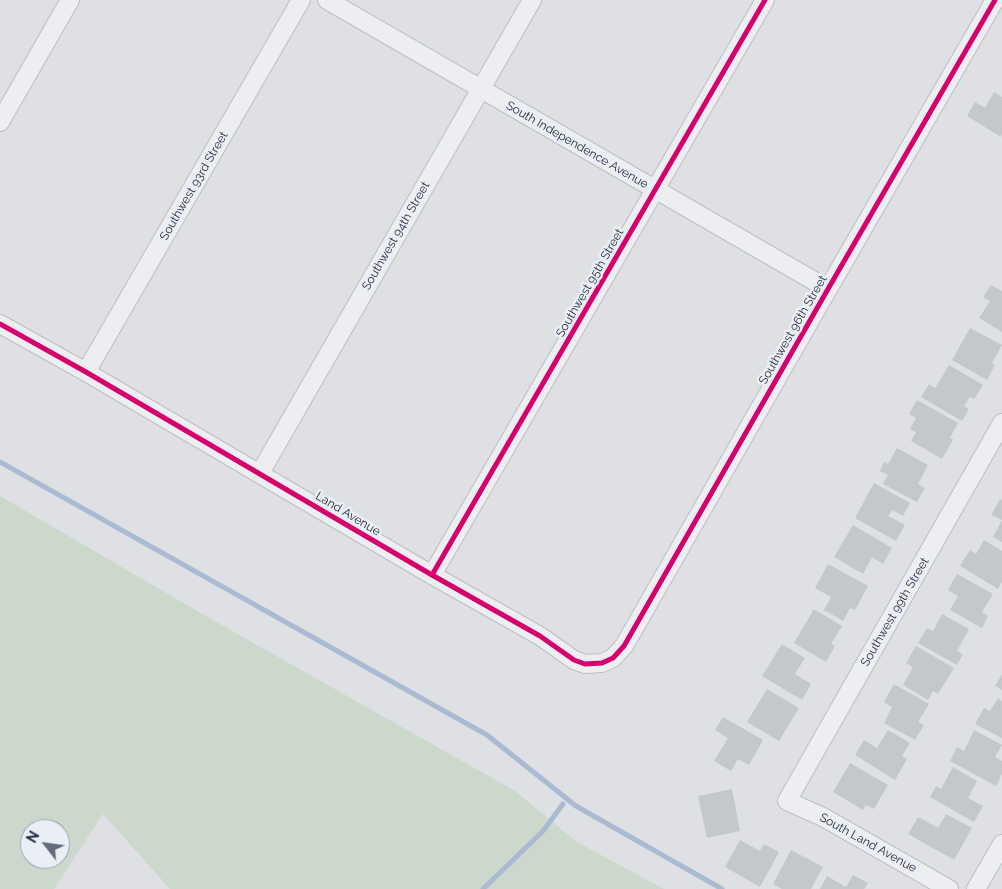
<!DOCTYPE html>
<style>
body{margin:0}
#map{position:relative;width:1002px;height:889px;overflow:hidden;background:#dee0e4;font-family:Raleway,sans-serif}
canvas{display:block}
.north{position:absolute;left:20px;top:819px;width:50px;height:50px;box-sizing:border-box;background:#eaeef5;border:1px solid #9ba0ac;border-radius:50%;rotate:300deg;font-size:14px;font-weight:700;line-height:20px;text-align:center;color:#242c3e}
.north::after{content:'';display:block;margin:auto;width:18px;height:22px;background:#656b78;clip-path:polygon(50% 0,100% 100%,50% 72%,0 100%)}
</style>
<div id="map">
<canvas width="1002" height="889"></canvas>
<div class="north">N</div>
</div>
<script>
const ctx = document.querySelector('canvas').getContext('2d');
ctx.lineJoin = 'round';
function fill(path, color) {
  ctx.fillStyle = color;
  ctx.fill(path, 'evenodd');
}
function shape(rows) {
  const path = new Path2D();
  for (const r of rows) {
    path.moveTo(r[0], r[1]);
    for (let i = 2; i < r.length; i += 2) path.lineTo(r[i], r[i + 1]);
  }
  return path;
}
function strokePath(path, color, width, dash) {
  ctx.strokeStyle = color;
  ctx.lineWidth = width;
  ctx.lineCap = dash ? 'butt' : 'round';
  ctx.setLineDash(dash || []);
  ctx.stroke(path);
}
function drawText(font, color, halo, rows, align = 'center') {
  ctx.font = font + ' Raleway,sans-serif';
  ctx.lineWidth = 5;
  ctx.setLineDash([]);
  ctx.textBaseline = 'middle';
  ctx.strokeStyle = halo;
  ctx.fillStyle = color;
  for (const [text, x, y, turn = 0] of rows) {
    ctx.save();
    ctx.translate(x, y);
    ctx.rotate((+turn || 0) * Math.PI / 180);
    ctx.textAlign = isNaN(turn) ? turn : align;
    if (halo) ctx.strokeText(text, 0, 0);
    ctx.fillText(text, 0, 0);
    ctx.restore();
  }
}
const green = shape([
 [0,496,211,619,515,791,577,842,664,889,170,889,103,814,54,889,0,889],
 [30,829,60,829,60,859,30,859]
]);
const stream = shape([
 [0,462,487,735,576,806,722,889],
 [483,889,543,831,563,804]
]);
const building = shape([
 [994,92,1002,97,1002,134,1001,137,967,116,975,102,985,108],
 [991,285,1002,291,1002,332,979,318,990,301,983,297],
 [970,328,1002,345,992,363,995,365,987,380,952,360],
 [949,365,983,385,974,399,970,397,964,406,969,409,962,421,921,397,929,384,935,388],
 [917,400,958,423,950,438,953,440,942,459,911,441,916,432,910,429,916,418,909,414],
 [897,448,928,465,918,484,925,488,917,502,883,484,888,475,880,471,884,462,888,464],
 [874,483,910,503,903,516,892,510,888,516,905,525,896,541,855,518],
 [1000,499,1002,500,1002,542,993,537,1002,520,991,515],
 [853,525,892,548,883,564,872,557,863,574,834,557],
 [984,540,1002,551,1002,582,998,589,960,566,970,550,976,554],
 [828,564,868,586,855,610,850,608,843,621,824,610,831,597,815,588],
 [957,574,993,594,982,612,988,616,982,628,950,610,958,596,948,590],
 [814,609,842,626,831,644,835,646,826,662,794,643],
 [942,614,969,629,957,651,963,654,957,665,918,643,927,628,933,631],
 [782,644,805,658,795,674,811,684,802,700,762,676],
 [916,646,954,668,938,694,933,691,928,700,903,685,913,667,906,663],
 [1002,674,1002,690,995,686],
 [894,684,929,704,918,722,924,725,915,740,884,723,892,707,884,702],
 [767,689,799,708,779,741,747,722],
 [998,698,1002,701,1002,738,975,724,984,708,990,711],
 [723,717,763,740,749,765,738,759,731,771,714,761,728,738,715,730],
 [888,730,910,743,902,756,907,759,895,780,855,755,864,740,877,748],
 [974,730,1002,745,995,757,1002,761,1002,774,996,786,950,761,957,747,964,751],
 [850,763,888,785,874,809,866,805,863,810,833,792],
 [953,767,977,781,968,798,983,806,974,822,930,797,936,786,941,789],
 [732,789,740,831,707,838,698,796],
 [946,814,972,828,954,860,908,834,918,817,938,828],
 [740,840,760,851,764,844,779,852,760,887,725,867],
 [791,850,823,867,811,889,782,889,773,884],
 [853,875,868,883,864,889,820,889,827,876,846,887]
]);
const street = shape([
 [327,0,828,289],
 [0,122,70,0],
 [0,324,86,372,432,575,540,636,574,660,585,664,602,663,613,658,624,646,828,289,995,0],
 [86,372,301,0],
 [260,473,532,0],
 [432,575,765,0],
 [949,889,823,817,787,801,1002,423],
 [976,889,1002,844]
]);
const cycleway = shape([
 [0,324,86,372,432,575,540,636,574,660,585,664,602,663,613,658,624,646,828,289,995,0],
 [432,575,765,0]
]);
const streetNames = [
 ["South Independence Avenue",577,145,30],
 ["Southwest 93rd Street",194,186,-60],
 ["Southwest 94th Street",396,236,-60],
 ["Southwest 95th Street",590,283,-60],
 ["Southwest 96th Street",793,330,-60],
 ["Land Avenue",348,514,31],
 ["Southwest 99th Street",895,612,-60],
 ["South Land Avenue",868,843,29]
];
fill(green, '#cdd8cd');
strokePath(stream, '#a9bad2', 5);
fill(building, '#c4c7cb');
strokePath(street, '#bcbec2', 20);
strokePath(street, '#edeef1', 18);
strokePath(cycleway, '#d6006c', 5);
drawText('12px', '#242c3e', '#eaeef5', streetNames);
</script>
